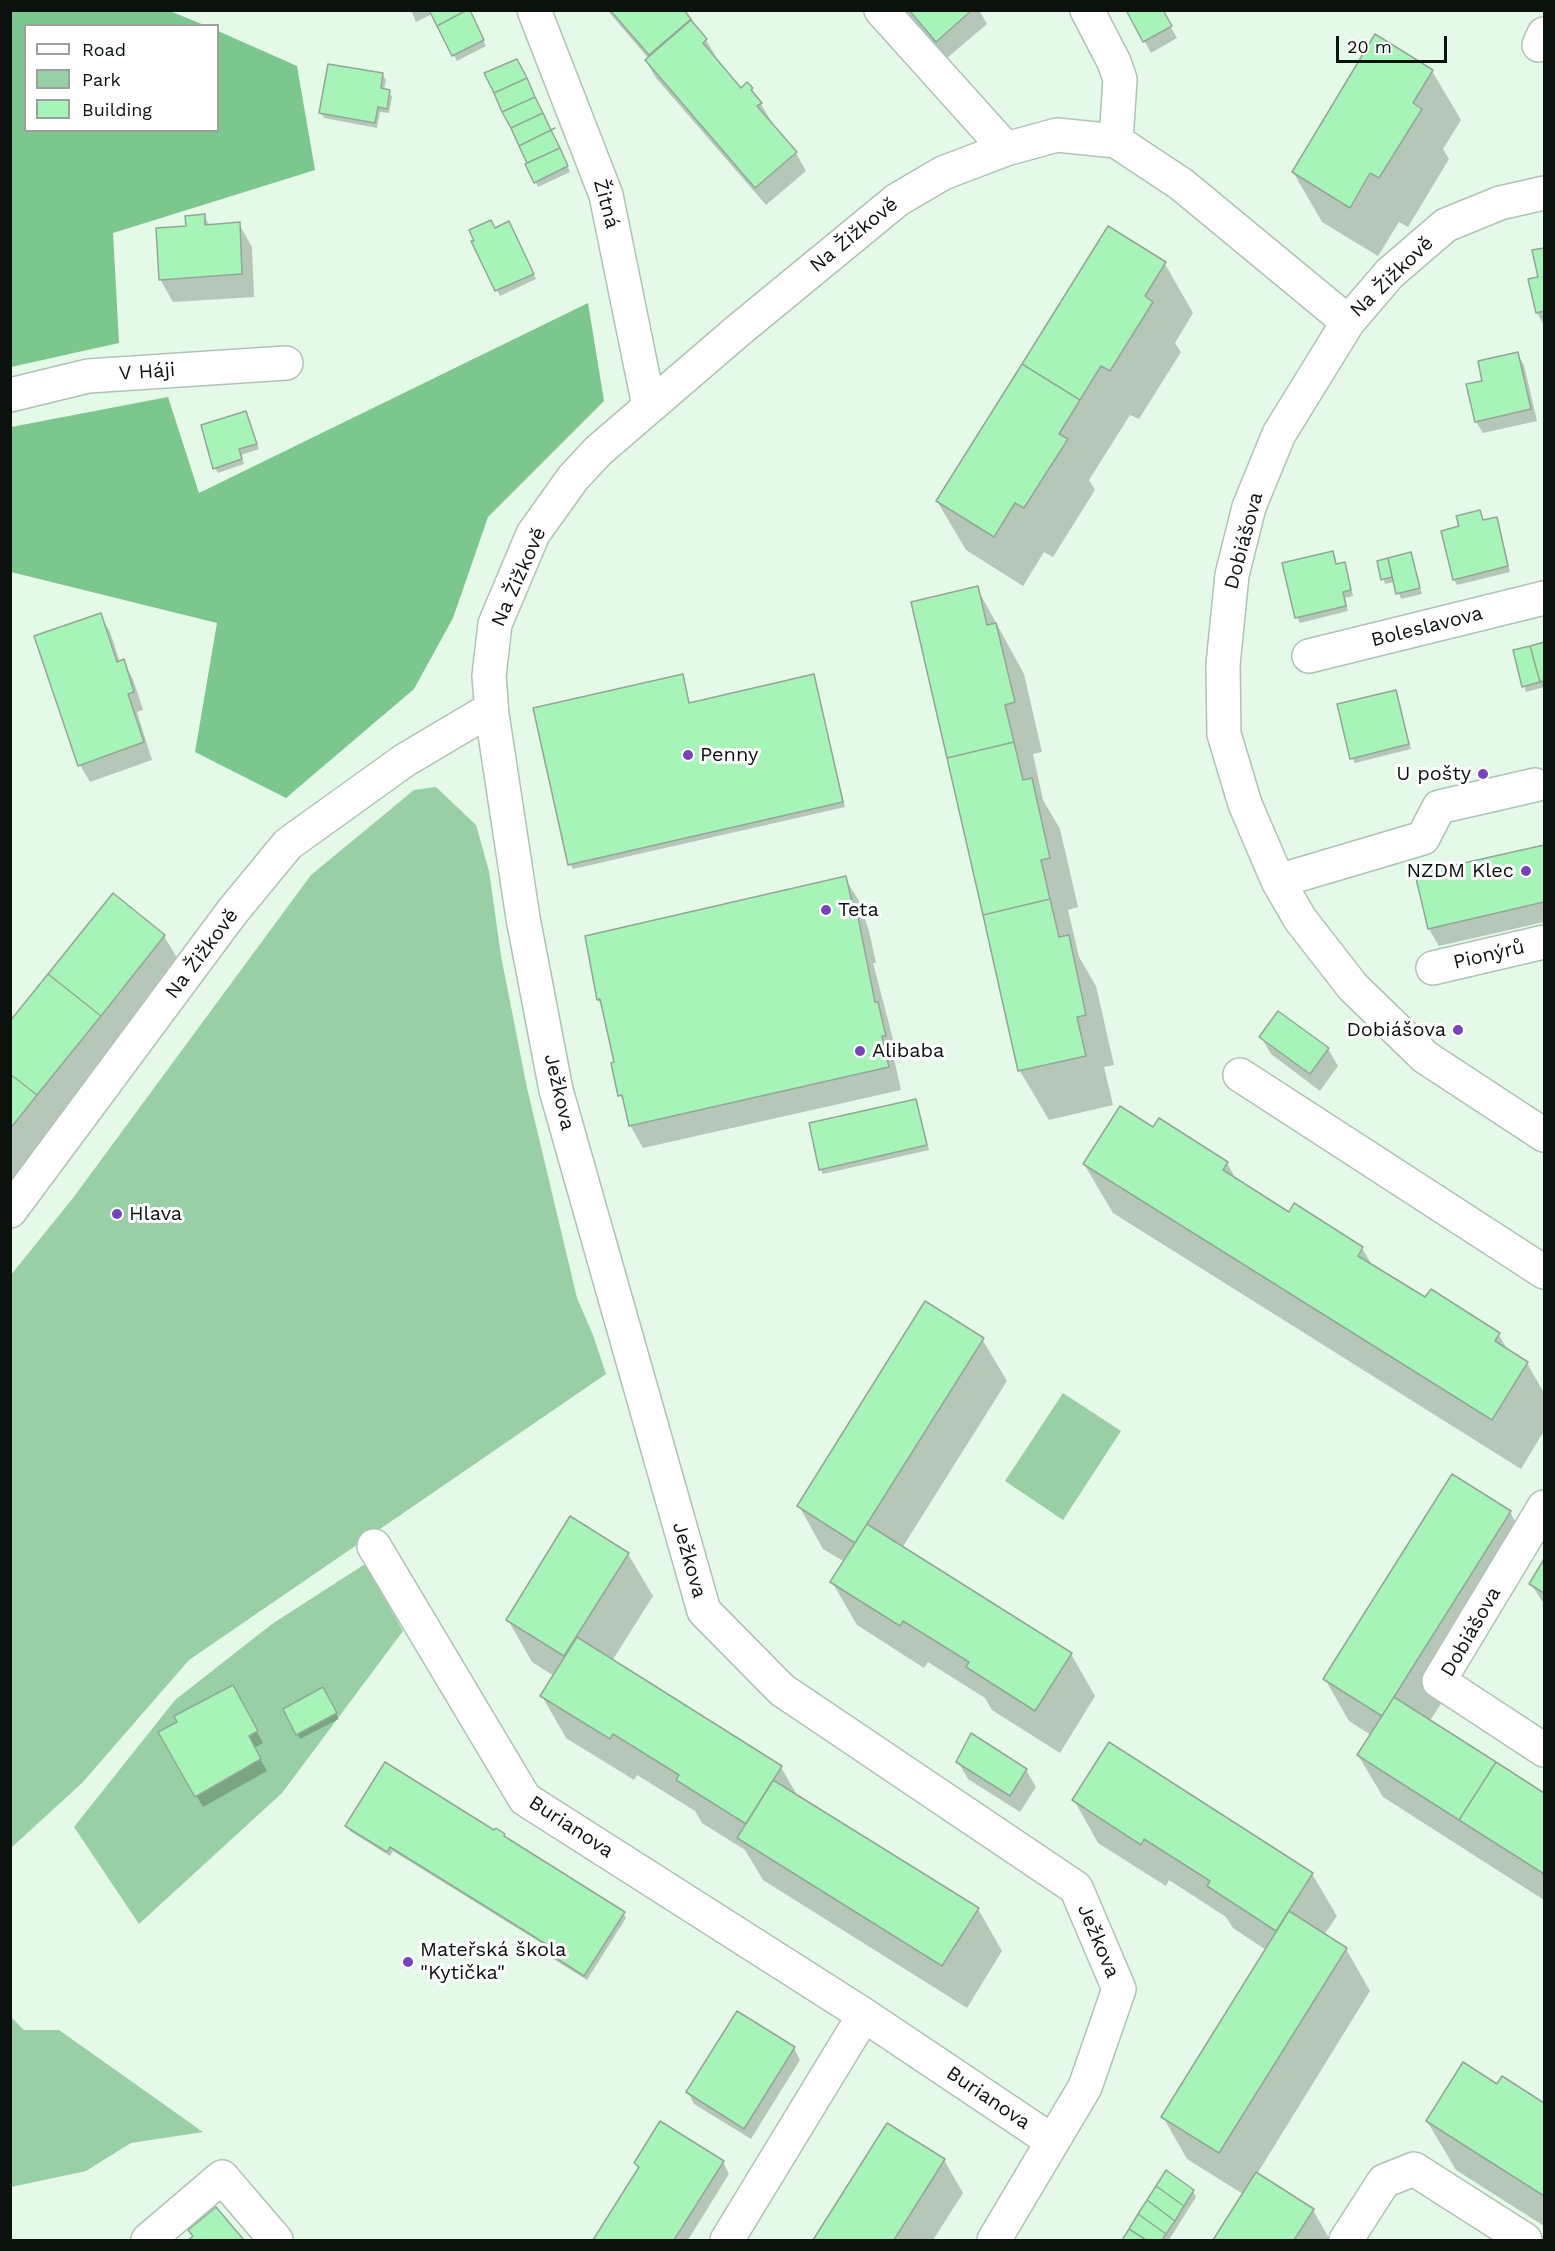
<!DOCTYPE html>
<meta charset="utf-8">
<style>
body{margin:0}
#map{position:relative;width:1555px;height:2251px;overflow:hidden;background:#e4f9e8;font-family:"Work Sans",sans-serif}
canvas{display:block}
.frame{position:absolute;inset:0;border:12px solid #0b120d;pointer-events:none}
.legend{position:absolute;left:24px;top:24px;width:195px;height:108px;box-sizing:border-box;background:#fff;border:2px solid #9da09e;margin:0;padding:8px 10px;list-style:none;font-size:18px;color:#0b120d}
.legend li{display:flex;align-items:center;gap:12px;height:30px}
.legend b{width:30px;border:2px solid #9da09e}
.scale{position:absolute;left:1336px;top:36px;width:111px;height:27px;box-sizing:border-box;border:3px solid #0b120d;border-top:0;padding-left:8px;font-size:18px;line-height:21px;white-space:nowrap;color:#0b120d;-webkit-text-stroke:4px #fff;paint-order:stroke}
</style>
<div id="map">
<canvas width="1555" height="2251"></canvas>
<div class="frame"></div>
<ul class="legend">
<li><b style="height:8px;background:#fff"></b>Road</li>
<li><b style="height:16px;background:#99cfa4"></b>Park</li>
<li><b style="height:16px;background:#a7f4b8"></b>Building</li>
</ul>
<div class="scale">20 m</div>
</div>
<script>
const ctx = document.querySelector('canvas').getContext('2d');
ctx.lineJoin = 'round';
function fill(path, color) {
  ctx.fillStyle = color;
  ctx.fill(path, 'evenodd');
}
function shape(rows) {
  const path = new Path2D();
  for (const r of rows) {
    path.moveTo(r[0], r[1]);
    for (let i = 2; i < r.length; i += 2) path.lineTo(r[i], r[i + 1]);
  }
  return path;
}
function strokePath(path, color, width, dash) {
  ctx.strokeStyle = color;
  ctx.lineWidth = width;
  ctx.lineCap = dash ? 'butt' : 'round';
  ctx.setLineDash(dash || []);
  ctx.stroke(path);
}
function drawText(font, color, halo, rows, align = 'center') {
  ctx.font = font + ' "Work Sans",sans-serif';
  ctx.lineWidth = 6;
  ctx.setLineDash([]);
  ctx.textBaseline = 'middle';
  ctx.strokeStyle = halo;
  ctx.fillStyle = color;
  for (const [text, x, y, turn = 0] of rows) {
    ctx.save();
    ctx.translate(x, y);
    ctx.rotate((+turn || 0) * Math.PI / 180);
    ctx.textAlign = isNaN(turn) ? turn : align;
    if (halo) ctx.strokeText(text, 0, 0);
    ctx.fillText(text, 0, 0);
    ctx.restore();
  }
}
const green = shape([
 [436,787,476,825,489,871,501,956,527,1088,577,1298,593,1335,606,1374,189,1660,82,1783,11,1848,10,1276,73,1198,311,875,414,790],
 [1063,1393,1121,1431,1063,1520,1005,1481],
 [365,1564,403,1631,282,1793,139,1924,74,1827,175,1700,272,1624],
 [10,2016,24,2030,59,2030,203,2132,131,2143,86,2171,11,2187]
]);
const forest = shape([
 [10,11,170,11,204,25,26,26,26,130,218,130,218,31,297,66,315,170,113,233,119,343,11,367],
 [588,303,604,401,488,517,453,618,414,689,286,798,195,752,217,623,11,572,11,427,168,397,199,493]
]);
const shadow = shape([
 [411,10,469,10,486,46,457,61,432,14,416,22],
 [607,10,681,10,706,40,716,57,714,59,741,90,752,89,771,121,769,122,796,153,806,171,766,205,656,78,646,61,649,59],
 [902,10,979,10,987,24,947,58],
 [1127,10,1161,10,1177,38,1151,53],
 [520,66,570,172,538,187,486,74],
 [1432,71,1461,120,1443,149,1449,159,1408,227,1399,222,1378,256,1322,222,1293,172],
 [382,74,386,80,384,90,389,92,392,97,389,113,380,112,377,128,324,118,321,113],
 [204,216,210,226,239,224,252,247,254,297,173,302,160,279,187,227],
 [512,228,536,279,500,296,473,242,495,230],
 [1544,249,1544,325,1537,313,1540,278,1534,252],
 [1165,264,1193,313,1175,343,1181,352,1139,419,1130,415,1089,480,1095,490,1053,557,1044,552,1023,586,966,550,937,501],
 [1517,354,1524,365,1537,421,1483,433,1476,422,1468,385,1484,382],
 [246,413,259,449,241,455,244,464,218,473,215,468],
 [1480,512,1484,522,1496,519,1499,524,1510,572,1457,585,1454,579],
 [1332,552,1337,565,1344,564,1347,569,1353,596,1345,598,1348,611,1300,623,1297,617],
 [1410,554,1422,594,1401,599,1395,582,1385,584,1379,562],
 [977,588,1024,674,1042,752,1033,754,1043,800,1060,829,1078,907,1068,910,1079,957,1096,986,1114,1065,1104,1067,1113,1105,1049,1120,1020,1071,913,603],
 [100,615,110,632,120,662,123,661,133,679,143,710,137,712,152,760,90,782,80,765],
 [1544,644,1544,687,1526,692,1514,651],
 [682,675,690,704,814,676,845,807,573,869,570,864],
 [1395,692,1411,749,1355,763,1352,758],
 [1544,846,1544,922,1439,946,1429,929,1417,875],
 [845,878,859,901,869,931,876,963,873,963,898,1058,894,1059,901,1090,643,1148,630,1125,626,1106,620,1095,616,1063,604,1010,598,1000,587,937],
 [164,936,183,968,10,1184,10,1024],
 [1261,1037,1328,1049,1338,1066,1320,1091,1271,1054],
 [916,1101,929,1150,823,1174,820,1169],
 [1227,1163,1237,1181,1289,1214,1362,1248,1373,1267,1426,1299,1498,1334,1509,1352,1527,1363,1544,1393,1544,1431,1521,1469,1113,1213,1084,1164],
 [982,1339,1007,1381,902,1548,1071,1654,1095,1696,1060,1753,992,1710,985,1698,928,1662,924,1668,857,1625,832,1582,845,1562,823,1549,799,1506],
 [1510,1512,1534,1555,1430,1721,1544,1794,1544,1900,1383,1797,1358,1755,1371,1735,1349,1721,1325,1679],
 [628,1554,653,1596,612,1661,781,1767,798,1797,978,1909,1002,1951,967,2008,763,1880,745,1850,702,1823,695,1811,637,1775,634,1780,566,1738,542,1696,554,1676,532,1662,508,1620],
 [1544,1562,1544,1604,1531,1584],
 [232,1687,263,1743,254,1748,267,1771,203,1807,160,1732],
 [322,1689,339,1719,300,1739,285,1709],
 [958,1762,1026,1770,1036,1787,1020,1812,968,1779],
 [1074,1800,1312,1874,1337,1916,1324,1935,1346,1949,1370,1991,1257,2174,1313,2210,1330,2240,1214,2240,1243,2194,1187,2159,1163,2117,1266,1950,1233,1928,1226,1917,1169,1880,1166,1886,1098,1843],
 [347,1826,504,1835,508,1840,623,1913,626,1918,587,1980,547,1955,544,1949,546,1946,393,1851,390,1856,350,1831],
 [794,2048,800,2060,751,2139,694,2104,688,2092],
 [1502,2078,1544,2104,1544,2226,1456,2170,1427,2121,1497,2086],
 [888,2125,944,2160,963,2193,933,2240,815,2240],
 [723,2162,729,2174,688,2240,595,2240,639,2170,635,2163],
 [1166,2172,1193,2191,1196,2197,1169,2240,1123,2240],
 [216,2209,242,2240,191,2240]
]);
const building = shape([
 [429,10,467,10,437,26,429,10],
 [467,10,470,10,484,40,452,56,437,26,467,10],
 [610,10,684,10,691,19,649,55,610,10],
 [909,10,972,10,936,42,909,10],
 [1126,10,1163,10,1172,26,1143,42,1126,10],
 [691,20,707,39,703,43,741,88,747,82,753,88,751,90,762,103,757,106,797,152,755,188,645,60,691,20],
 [1375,34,1433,70,1413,103,1422,109,1379,178,1370,173,1350,208,1292,172,1375,34],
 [517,59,527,78,494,93,484,73,517,59],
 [328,64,383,73,381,88,390,90,387,109,378,107,375,123,319,113,328,64],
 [527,78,535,97,502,112,494,93,527,78],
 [535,97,543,113,511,128,502,112,535,97],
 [543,113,551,130,555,128,519,146,511,128,543,113],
 [551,130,560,148,527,163,519,146,551,130],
 [560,148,568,166,534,183,525,164,560,148],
 [205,214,205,225,240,222,242,274,159,280,156,228,186,226,185,216,205,214],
 [491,220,495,228,509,221,534,274,495,291,471,241,474,241,469,230,491,220],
 [1108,226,1166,262,1145,296,1153,302,1110,371,1101,366,1080,400,1022,364,1108,226],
 [1544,248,1544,311,1536,313,1528,279,1538,277,1532,250,1544,248],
 [1518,352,1531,409,1475,422,1466,384,1482,381,1478,361,1518,352],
 [1022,364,1080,400,1059,434,1068,439,1024,508,1015,503,994,537,936,501,1022,364],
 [246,411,257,444,239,449,242,459,213,469,201,425,246,411],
 [1480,510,1483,520,1497,517,1508,566,1453,580,1441,531,1459,526,1456,516,1480,510],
 [1333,551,1336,564,1345,562,1351,590,1343,592,1346,606,1295,618,1282,563,1333,551],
 [1411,552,1420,588,1396,594,1388,558,1411,552],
 [1388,558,1392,577,1381,580,1377,561,1388,558],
 [978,586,987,625,996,623,1015,702,1005,705,1014,742,947,758,911,602,978,586],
 [101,613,117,662,124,659,134,692,128,694,144,742,78,766,34,636,101,613],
 [1544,642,1544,681,1540,682,1530,646,1544,642],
 [1530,646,1540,682,1522,687,1513,650,1530,646],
 [683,674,689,703,814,674,843,802,568,865,533,708,683,674],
 [1396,690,1409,744,1350,759,1337,704,1396,690],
 [1014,742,1023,780,1032,778,1050,858,1041,860,1050,899,983,915,947,758,1014,742],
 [1544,845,1544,902,1428,929,1415,874,1544,845],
 [846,876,853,907,856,907,875,1002,878,1002,886,1036,882,1036,889,1067,629,1126,622,1095,618,1096,611,1063,614,1062,600,999,597,1000,585,936,846,876],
 [113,893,165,935,101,1016,48,974,113,893],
 [1050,899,1059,937,1069,935,1086,1015,1077,1017,1086,1056,1018,1071,983,915,1050,899],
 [48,974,101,1016,37,1095,10,1074,10,1021,48,974],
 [1278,1011,1329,1048,1310,1074,1259,1037,1278,1011],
 [10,1074,37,1095,10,1129,10,1074],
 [916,1099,927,1145,819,1170,809,1123,916,1099],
 [1120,1106,1153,1127,1159,1118,1228,1162,1223,1170,1289,1212,1294,1203,1363,1247,1358,1256,1425,1297,1431,1289,1500,1333,1495,1341,1528,1362,1492,1420,1083,1164,1120,1106],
 [925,1301,984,1338,855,1543,797,1506,925,1301],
 [1452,1474,1511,1511,1382,1716,1323,1679,1452,1474],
 [570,1516,629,1553,564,1656,506,1620,570,1516],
 [867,1524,1072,1653,1035,1711,966,1667,969,1662,903,1621,900,1626,830,1582,867,1524],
 [1544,1559,1544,1593,1529,1584,1544,1559],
 [577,1637,782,1766,746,1824,676,1780,679,1775,613,1734,610,1739,540,1696,577,1637],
 [233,1685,258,1731,249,1736,261,1759,195,1797,158,1732,177,1722,174,1716,233,1685],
 [323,1687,337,1713,296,1735,283,1709,323,1687],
 [1394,1697,1496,1762,1459,1820,1357,1755,1394,1697],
 [971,1733,1027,1769,1010,1796,956,1762,971,1733],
 [1109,1742,1313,1873,1276,1931,1207,1886,1210,1881,1144,1839,1141,1845,1072,1800,1109,1742],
 [385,1762,494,1830,496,1828,505,1834,504,1836,625,1912,584,1976,542,1949,546,1944,390,1847,387,1852,345,1826,385,1762],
 [1496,1762,1544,1793,1544,1874,1459,1820,1496,1762],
 [773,1780,979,1908,942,1966,737,1838,773,1780],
 [1289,1911,1347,1948,1219,2153,1161,2117,1289,1911],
 [737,2011,795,2047,744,2129,686,2092,737,2011],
 [1463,2062,1497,2084,1502,2076,1544,2103,1544,2196,1426,2121,1463,2062],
 [660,2121,724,2161,674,2240,593,2240,639,2167,634,2163,660,2121],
 [887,2123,945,2159,894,2240,813,2240,887,2123],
 [1166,2170,1194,2190,1184,2206,1156,2186,1166,2170],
 [1256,2172,1314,2209,1294,2240,1213,2240,1256,2172],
 [1156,2186,1184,2206,1175,2221,1147,2200,1156,2186],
 [1147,2200,1175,2221,1166,2234,1138,2214,1147,2200],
 [216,2207,244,2240,188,2240,193,2236,188,2230,216,2207],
 [1138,2214,1166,2234,1162,2240,1146,2240,1129,2229,1138,2214],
 [1129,2229,1146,2240,1122,2240,1129,2229]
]);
const minor = shape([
 [534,10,606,195,649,406],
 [881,10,1006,149],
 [1087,10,1114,62,1120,79,1116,141],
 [1539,45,1544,34],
 [1544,193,1500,203,1446,225,1390,273,1348,322,1279,434,1249,507,1232,575,1223,665,1224,734,1245,804,1278,881,1300,919,1353,987,1425,1057,1544,1135],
 [10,395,88,376,286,363],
 [1309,656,1544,598],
 [1278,881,1423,838,1439,807,1535,785],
 [1433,968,1544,942],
 [1240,1075,1544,1272],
 [10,1211,232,912,288,844,405,760,491,709],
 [1544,1507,1439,1681,1544,1750],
 [374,1546,525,1799,864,2015,1052,2141],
 [148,2240,222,2177,276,2240],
 [727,2240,864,2015],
 [994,2240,1085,2087,1119,1989,1076,1888,782,1690,704,1611,556,1090,523,918,492,714,489,676,495,624,533,534,573,478,598,451,740,329,897,200,943,173,1006,149,1057,135,1116,141,1181,184,1348,322],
 [1346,2240,1384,2181,1414,2169,1525,2240]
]);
const markers = [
 [688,755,6,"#7843ba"],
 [1483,774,6,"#7843ba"],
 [1526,871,6,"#7843ba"],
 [826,910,6,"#7843ba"],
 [1458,1030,6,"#7843ba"],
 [860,1051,6,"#7843ba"],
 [117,1214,6,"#7843ba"],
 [408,1962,6,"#7843ba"]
];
const streetNames = [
 ["Žitná",606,204,75],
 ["Na Žižkově",854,235,-39],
 ["Na Žižkově",1392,277,-44],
 ["V Háji",147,372,-4],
 ["Dobiášova",1244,541,-75],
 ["Na Žižkově",519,577,-66],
 ["Boleslavova",1427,627,-14],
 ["Na Žižkově",202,954,-53],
 ["Pionýrů",1489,955,-13],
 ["Ježkova",559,1092,77],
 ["Ježkova",689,1560,74],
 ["Dobiášova",1471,1632,-60],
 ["Burianova",571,1827,33],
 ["Ježkova",1098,1941,67],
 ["Burianova",988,2098,34]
];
const poiNames = [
 ["Penny",700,755],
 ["U pošty",1471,774,"right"],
 ["NZDM Klec",1514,871,"right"],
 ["Teta",838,910],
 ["Dobiášova",1446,1030,"right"],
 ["Alibaba",872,1051],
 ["Hlava",129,1214],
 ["Mateřská škola",420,1950],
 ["\"Kytička\"",420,1973]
];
fill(green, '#99cfa4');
fill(forest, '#7bc78d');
fill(shadow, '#0003');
fill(building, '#a7f4b8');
strokePath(building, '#93a797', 1.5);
strokePath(minor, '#afc3b3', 36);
strokePath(minor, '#fff', 33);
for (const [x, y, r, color] of markers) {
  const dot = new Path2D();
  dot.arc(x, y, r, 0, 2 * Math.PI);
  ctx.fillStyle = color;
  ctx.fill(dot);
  strokePath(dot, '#fff', 2);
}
drawText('20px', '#0b120d', '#fff', streetNames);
drawText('20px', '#0b120d', '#fff', poiNames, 'left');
</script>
